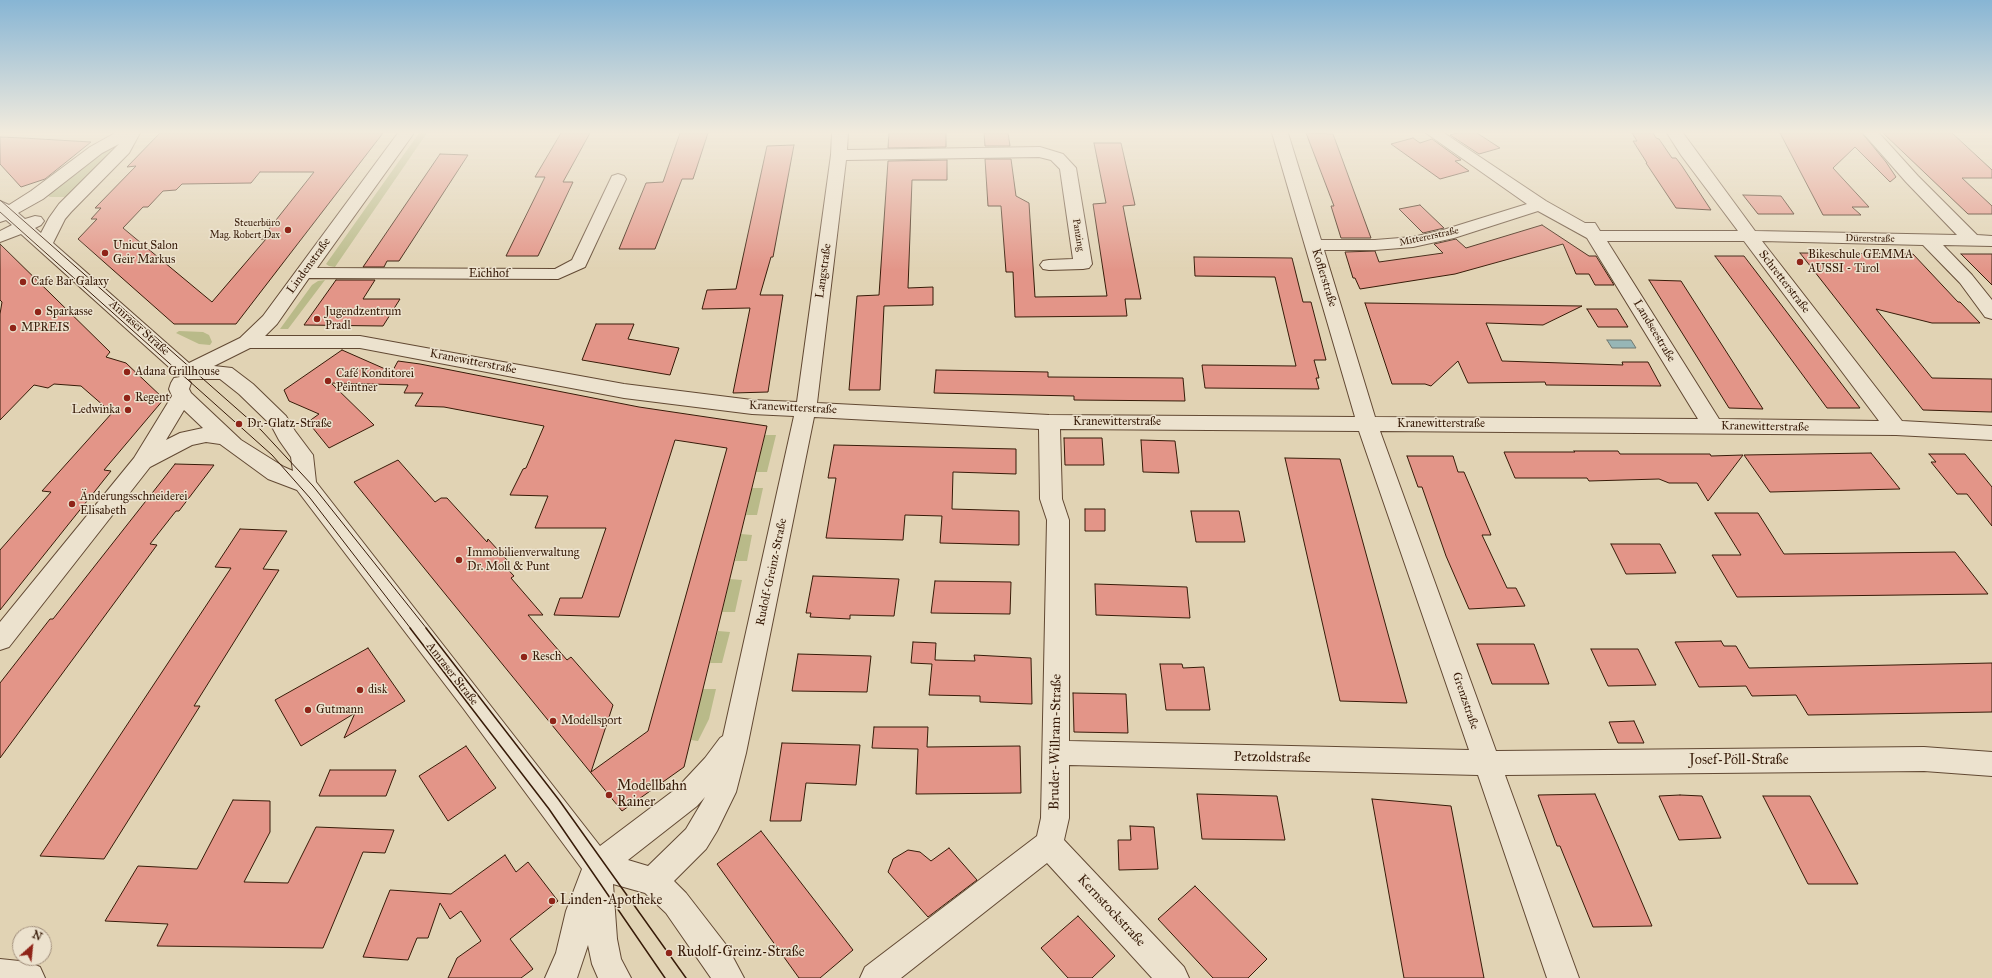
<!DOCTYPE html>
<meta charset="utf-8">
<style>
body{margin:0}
#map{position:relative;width:1992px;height:978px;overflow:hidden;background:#e1d3b4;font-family:"IM FELL Great Primer",serif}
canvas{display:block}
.north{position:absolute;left:12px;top:926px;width:40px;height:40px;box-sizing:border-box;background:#ece2ce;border:1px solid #a4927f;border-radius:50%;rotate:27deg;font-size:11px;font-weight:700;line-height:16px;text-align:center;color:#371b08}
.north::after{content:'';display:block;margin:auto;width:14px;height:18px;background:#8f2418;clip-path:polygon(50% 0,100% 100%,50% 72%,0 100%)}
</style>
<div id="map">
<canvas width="1992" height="978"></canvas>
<div class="north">N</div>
</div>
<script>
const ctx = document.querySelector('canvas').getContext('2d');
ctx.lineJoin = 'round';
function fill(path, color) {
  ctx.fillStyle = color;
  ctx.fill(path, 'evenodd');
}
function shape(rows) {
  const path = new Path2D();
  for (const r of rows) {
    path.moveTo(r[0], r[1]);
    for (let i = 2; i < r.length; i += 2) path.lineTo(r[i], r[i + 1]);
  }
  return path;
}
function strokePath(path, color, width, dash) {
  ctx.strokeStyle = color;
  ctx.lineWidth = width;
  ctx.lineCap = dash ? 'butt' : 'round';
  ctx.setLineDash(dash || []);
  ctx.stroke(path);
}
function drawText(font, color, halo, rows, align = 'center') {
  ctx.font = font + ' "IM FELL Great Primer",serif';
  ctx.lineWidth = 3;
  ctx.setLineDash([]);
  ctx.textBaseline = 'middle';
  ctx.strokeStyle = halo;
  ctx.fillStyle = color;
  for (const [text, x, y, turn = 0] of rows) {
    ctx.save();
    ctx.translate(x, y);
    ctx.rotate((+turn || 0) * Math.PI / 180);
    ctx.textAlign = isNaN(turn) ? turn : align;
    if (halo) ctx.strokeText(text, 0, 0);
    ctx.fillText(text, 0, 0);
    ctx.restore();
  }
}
const green = shape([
 [419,133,427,133,335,267,329,266,326,264,331,257],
 [108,149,115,150,71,197,50,197,45,194,97,153],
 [325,280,288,329,280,329,312,285,318,281],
 [179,331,203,332,209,335,212,342,210,345,199,344,176,333],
 [765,435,776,435,767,472,756,472],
 [752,488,763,488,757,515,746,515],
 [741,534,752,535,747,561,735,561],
 [730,579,742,580,735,612,722,612],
 [718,631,730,632,722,663,710,663],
 [703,689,716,689,709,719,698,741,691,740]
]);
const water = shape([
 [1607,340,1631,340,1636,348,1612,348,1607,340]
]);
const building = shape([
 [160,133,383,133,236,324,174,324,78,239,97,219,91,219,101,208,95,208,136,166,127,167,160,133],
 [260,172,314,172,261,239,266,239,212,302,123,228,143,207,148,207,163,191,176,190,182,184,251,183,260,172],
 [561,133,590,133,563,182,573,182,538,256,506,256,545,177,535,177,561,133],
 [680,133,708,133,693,179,682,179,655,249,619,249,646,183,663,182,680,133],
 [889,133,946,133,946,147,888,148,889,133],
 [984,133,1008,133,1010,146,985,146,984,133],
 [1306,133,1333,134,1371,238,1341,238,1331,206,1334,206,1306,133],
 [1457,133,1477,133,1500,148,1479,154,1450,135,1457,133],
 [1632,133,1653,133,1656,138,1659,139,1672,158,1676,158,1682,166,1711,210,1676,208,1646,163,1647,163,1633,141,1637,141,1632,133],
 [1780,133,1862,133,1886,162,1896,177,1890,182,1855,147,1833,168,1869,207,1852,207,1861,215,1823,215,1780,133],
 [1883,133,1952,133,1992,170,1992,178,1962,178,1992,206,1992,214,1968,214,1883,133],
 [0,137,23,138,91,142,45,179,21,187,0,164,0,137],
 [1413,138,1420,143,1432,139,1461,160,1455,161,1469,171,1440,179,1391,144,1413,138],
 [1094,143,1121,143,1135,205,1123,206,1141,299,1125,299,1127,316,1015,317,1013,272,1006,272,1001,206,988,206,985,159,1011,159,1016,196,1029,203,1035,297,1107,296,1093,204,1106,203,1094,143],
 [794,145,773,257,771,257,760,295,783,295,768,392,733,393,750,308,702,309,707,290,736,289,767,146,794,145],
 [440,154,468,155,399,261,387,261,384,267,363,267,440,154],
 [947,160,947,180,912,180,908,288,933,287,933,305,884,306,880,390,849,390,857,296,879,295,888,161,947,160],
 [1743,195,1781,196,1794,214,1758,214,1743,195],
 [1420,205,1444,228,1423,233,1399,209,1420,205],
 [1542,225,1589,256,1596,256,1614,285,1595,285,1589,274,1576,274,1563,244,1455,274,1360,289,1355,278,1353,278,1345,252,1375,251,1379,262,1443,253,1434,244,1456,239,1466,248,1542,225],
 [0,244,110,352,106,357,126,363,164,399,104,470,111,471,0,610,0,550,51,492,42,491,112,413,81,386,54,384,48,388,34,385,0,420,0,314,2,302,0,300,0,244],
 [1800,253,1913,254,1958,302,1960,302,1980,323,1932,323,1876,309,1932,378,1992,379,1992,412,1923,410,1800,253],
 [1961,254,1992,254,1992,285,1961,254],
 [1715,256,1744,256,1860,408,1827,408,1715,256],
 [1194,257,1292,258,1303,302,1311,302,1326,360,1314,360,1319,378,1316,378,1319,389,1205,388,1202,365,1296,366,1275,277,1195,276,1194,257],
 [336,280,375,280,363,299,400,299,383,326,304,325,336,280],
 [1649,280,1681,281,1763,409,1729,408,1649,280],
 [1365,303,1582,306,1543,325,1486,323,1502,361,1623,365,1622,362,1648,362,1661,386,1546,385,1545,382,1468,383,1458,361,1431,386,1425,384,1392,384,1365,303],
 [1587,309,1617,309,1628,327,1598,327,1587,309],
 [596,324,634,324,628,339,679,348,670,375,582,360,596,324],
 [342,350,392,372,398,361,420,364,639,407,767,426,684,767,622,811,354,482,398,460,435,502,441,498,447,498,487,542,488,539,507,560,502,563,514,576,511,578,543,615,528,615,567,660,571,657,613,705,591,772,648,731,727,448,675,440,619,617,554,615,560,598,582,598,606,528,535,528,548,496,510,495,523,469,526,468,544,426,444,407,415,406,423,393,404,393,408,385,331,383,374,425,329,448,308,422,319,414,289,401,284,390,342,350],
 [936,370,1048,372,1048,377,1183,378,1185,401,1074,400,1074,396,934,393,936,370],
 [1064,438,1102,438,1104,465,1065,465,1064,438],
 [1141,440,1175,441,1179,473,1143,472,1141,440],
 [834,445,1016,449,1016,474,953,472,952,509,1019,511,1019,545,940,543,942,516,905,515,903,540,826,538,836,478,828,478,834,445],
 [1574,451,1618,451,1620,454,1710,454,1711,456,1743,455,1708,501,1697,483,1669,483,1659,479,1589,481,1587,478,1515,478,1504,452,1575,452,1574,451],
 [1871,453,1900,489,1770,492,1744,455,1871,453],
 [1929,454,1965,454,1992,487,1992,526,1967,494,1957,494,1931,462,1936,462,1929,454],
 [1407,456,1453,456,1458,472,1464,472,1491,535,1482,535,1507,588,1516,588,1525,606,1469,609,1446,556,1422,487,1418,487,1407,456],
 [1285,458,1340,459,1407,703,1340,701,1285,458],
 [175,464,214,465,179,511,176,511,150,544,157,545,0,758,0,683,50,619,53,619,175,464],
 [1085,509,1105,509,1105,531,1085,531,1085,509],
 [1191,511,1239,511,1245,542,1196,542,1191,511],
 [1715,513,1758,513,1784,554,1955,552,1988,594,1737,597,1712,555,1741,555,1715,513],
 [240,529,287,531,263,569,279,570,194,706,200,706,104,859,40,856,231,568,215,567,240,529],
 [1611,544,1660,544,1676,573,1626,574,1611,544],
 [813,576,899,579,894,616,850,615,850,619,810,617,811,613,806,613,813,576],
 [935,581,1011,582,1010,614,931,613,935,581],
 [1095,584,1187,587,1190,618,1096,615,1095,584],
 [1721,641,1724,646,1736,646,1749,668,1992,663,1992,712,1808,715,1796,695,1752,696,1746,686,1699,687,1675,642,1721,641],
 [913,642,936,643,935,660,975,661,974,655,1031,658,1032,704,980,702,980,696,929,695,932,664,911,663,913,642],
 [1477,644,1534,644,1549,684,1492,684,1477,644],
 [368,648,405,701,344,738,355,713,301,746,275,700,368,648],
 [1591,649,1638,649,1656,685,1608,686,1591,649],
 [798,654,871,656,867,692,792,691,798,654],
 [1160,664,1182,664,1183,668,1204,667,1210,710,1166,710,1160,664],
 [1073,693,1126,694,1128,733,1074,732,1073,693],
 [1634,721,1644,743,1618,743,1609,722,1634,721],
 [874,727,928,727,927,747,1020,746,1021,793,916,794,918,749,872,748,874,727],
 [782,743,860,745,856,785,806,783,801,821,770,821,782,743],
 [466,746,496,788,448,821,419,776,466,746],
 [330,770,396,770,386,796,319,796,330,770],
 [1197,794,1277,796,1285,840,1202,839,1197,794],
 [1595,794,1617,844,1652,926,1593,927,1560,846,1557,846,1538,795,1595,794],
 [1680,795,1702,796,1721,838,1679,840,1659,796,1680,795],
 [1763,796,1810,796,1858,884,1808,884,1763,796],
 [1372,799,1451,806,1484,978,1404,978,1372,799],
 [233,800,270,801,270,832,244,882,288,883,316,827,394,830,385,853,363,852,323,948,157,946,168,924,105,921,138,866,197,869,233,800],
 [1130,826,1154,827,1158,869,1119,870,1118,840,1131,840,1130,826],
 [761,831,853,950,820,978,799,978,717,864,761,831],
 [949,848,977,880,928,917,888,872,893,859,908,850,920,852,931,861,949,848],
 [505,855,516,872,528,862,558,901,510,939,533,969,521,978,448,978,457,958,481,941,461,911,450,919,440,903,428,938,417,938,408,960,363,957,390,890,451,894,505,855],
 [1195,886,1267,959,1248,978,1213,978,1158,919,1195,886],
 [1078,916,1115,956,1092,978,1068,978,1041,948,1078,916]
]);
const minor = shape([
 [115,133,140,133,129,153,71,212,65,219,53,243,189,363,240,338,263,316,398,133,414,133,317,268,555,269,572,260,612,176,618,174,624,176,626,179,585,267,558,279,309,278,277,324,265,336,360,336,624,384,752,400,797,402,831,155,832,133,848,133,847,150,1040,147,1063,154,1076,168,1092,264,1089,268,1083,269,1049,270,1043,269,1040,265,1043,261,1049,260,1073,259,1060,169,1051,160,1039,157,846,160,817,403,1049,415,1355,417,1272,133,1288,133,1321,240,1375,240,1413,237,1443,230,1527,204,1426,133,1444,133,1546,201,1585,223,1595,223,1600,231,1738,231,1681,155,1667,133,1683,133,1755,231,1957,235,1906,182,1863,133,1879,133,1918,176,1977,235,1992,236,1992,246,1943,245,1972,275,1992,300,1992,319,1985,317,1960,283,1923,245,1762,241,1902,421,1992,426,1992,440,1896,435,1380,431,1496,751,1924,747,1992,752,1992,776,1924,771,1505,775,1579,978,1547,978,1478,775,1069,765,1069,818,1064,840,1184,967,1189,978,1152,978,1047,863,901,978,860,978,865,967,1037,836,1041,818,1047,520,1040,499,1039,429,814,417,746,753,736,792,717,831,706,849,674,881,686,893,727,946,744,978,711,978,666,913,645,893,613,884,617,939,621,959,631,978,598,978,592,964,588,945,577,978,545,978,556,953,566,911,582,869,463,708,297,490,268,479,220,444,206,442,192,445,150,467,9,647,0,650,0,622,134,458,172,396,169,389,171,383,174,378,180,377,21,234,0,242,0,231,12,225,6,220,0,222,0,201,9,205,31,191,90,147,115,133],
 [119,144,59,204,49,218,41,233,35,228,41,225,44,221,41,217,35,216,25,219,18,213,43,199,102,153,119,144],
 [1538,211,1587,238,1698,419,1375,417,1324,250,1375,250,1413,247,1454,238,1538,211],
 [1607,241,1744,241,1879,421,1719,419,1607,241],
 [250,348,360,348,624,398,752,414,794,416,723,736,720,738,705,758,677,788,600,846,316,482,313,455,295,431,286,416,253,384,232,368,214,366,250,348],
 [188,379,220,379,239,394,271,425,279,440,291,457,293,471,284,467,241,440,191,393,189,389,191,383,188,379],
 [184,410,203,428,180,433,166,440,184,410],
 [1060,429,1359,431,1469,750,1069,741,1069,520,1062,499,1060,429],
 [705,797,686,829,648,866,628,860,697,806,705,797],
 [0,959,29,962,40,967,45,978,0,978,0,959]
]);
const tramFar1 = shape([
 [0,200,261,430,313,486,427,629],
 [0,212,272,455,310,498,411,629]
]);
const tram = shape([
 [410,628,549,809,665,978],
 [426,628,559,800,686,978]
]);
const markers = [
 [288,230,4,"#8f2418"],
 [105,253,4,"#8f2418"],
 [1800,262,4,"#8f2418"],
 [23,282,4,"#8f2418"],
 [38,312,4,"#8f2418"],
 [317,319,4,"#8f2418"],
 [13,328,4,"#8f2418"],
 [127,372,4,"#8f2418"],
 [328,381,4,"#8f2418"],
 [127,398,4,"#8f2418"],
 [128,410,4,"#8f2418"],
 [239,424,4,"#8f2418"],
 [72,504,4,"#8f2418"],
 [459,560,4,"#8f2418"],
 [524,657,4,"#8f2418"],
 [360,690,4,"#8f2418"],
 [308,710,4,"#8f2418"],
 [553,721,4,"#8f2418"],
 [609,795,4,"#8f2418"],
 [552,901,4,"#8f2418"],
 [669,953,4,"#8f2418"]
];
const farPoinames = [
 ["Steuerbüro",280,224],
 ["Mag. Robert Dax",280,236]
];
const farStreetnames = [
 ["Panzing",1078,235,81],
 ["Mittererstraße",1429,237,-12],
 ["Dürerstraße",1870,239,1]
];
const poiNames = [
 ["Unicut Salon",113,246],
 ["Geir Markus",113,260],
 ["Bikeschule GEMMA",1808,255],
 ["AUSSI - Tirol",1808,269],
 ["Cafe Bar Galaxy",31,282],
 ["Sparkasse",46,312],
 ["Jugendzentrum",325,312],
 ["Pradl",325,326],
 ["MPREIS",21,328],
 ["Adana Grillhouse",135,372],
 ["Café Konditorei",336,374],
 ["Peintner",336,388],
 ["Regent",135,398],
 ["Ledwinka",120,410,"right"],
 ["Dr.-Glatz-Straße",247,424],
 ["Änderungsschneiderei",80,497],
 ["Elisabeth",80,511],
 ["Immobilienverwaltung",467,553],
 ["Dr. Moll & Punt",467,567],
 ["Resch",532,657],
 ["disk",368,690],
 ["Gutmann",316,710],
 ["Modellsport",561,721]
];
const streetNames = [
 ["Lindenstraße",309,266,-54],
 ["Langstraße",824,271,-82],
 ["Eichhof",489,274],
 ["Koflerstraße",1324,278,73],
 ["Schretterstraße",1784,282,52],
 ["Amraser Straße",139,328,42],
 ["Landseestraße",1654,331,59],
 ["Kranewitterstraße",473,362,11],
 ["Kranewitterstraße",793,408,3],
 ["Kranewitterstraße",1117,422],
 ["Kranewitterstraße",1441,424],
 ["Kranewitterstraße",1765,427,1],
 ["Rudolf-Greinz-Straße",772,572,-78],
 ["Amraser Straße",452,674,52],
 ["Grenzstraße",1465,701,71]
];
const nearStreetnames = [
 ["Bruder-Willram-Straße",1056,742,-89],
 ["Petzoldstraße",1272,758,1],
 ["Josef-Pöll-Straße",1739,761],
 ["Kernstockstraße",1111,911,47]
];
const nearPoinames = [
 ["Modellbahn",617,787],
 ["Rainer",617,803],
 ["Linden-Apotheke",560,901],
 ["Rudolf-Greinz-Straße",677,953]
];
fill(green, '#b9ba89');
fill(water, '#97b6b6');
strokePath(water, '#717870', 1);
fill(building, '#e39588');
strokePath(building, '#371b08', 1);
strokePath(minor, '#624933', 2);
fill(minor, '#ece2ce');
strokePath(tramFar1, '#371b08', 1);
strokePath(tram, '#371b08', 1.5);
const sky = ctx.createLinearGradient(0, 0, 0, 270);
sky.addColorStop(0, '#87b5d4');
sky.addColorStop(0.49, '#f2ebdd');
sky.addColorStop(1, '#f2ebdd00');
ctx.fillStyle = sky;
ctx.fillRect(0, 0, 1992, 270);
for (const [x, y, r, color] of markers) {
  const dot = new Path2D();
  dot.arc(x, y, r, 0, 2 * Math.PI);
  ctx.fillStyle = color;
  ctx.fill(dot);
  strokePath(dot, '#ece2ce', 1.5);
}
drawText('10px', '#371b08', '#ece2ce', farPoinames, 'right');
drawText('10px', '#371b08', '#ece2ce', farStreetnames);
drawText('12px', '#371b08', '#ece2ce', poiNames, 'left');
drawText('12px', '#371b08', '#ece2ce', streetNames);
drawText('14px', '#371b08', '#ece2ce', nearStreetnames);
drawText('14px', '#371b08', '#ece2ce', nearPoinames, 'left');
</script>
